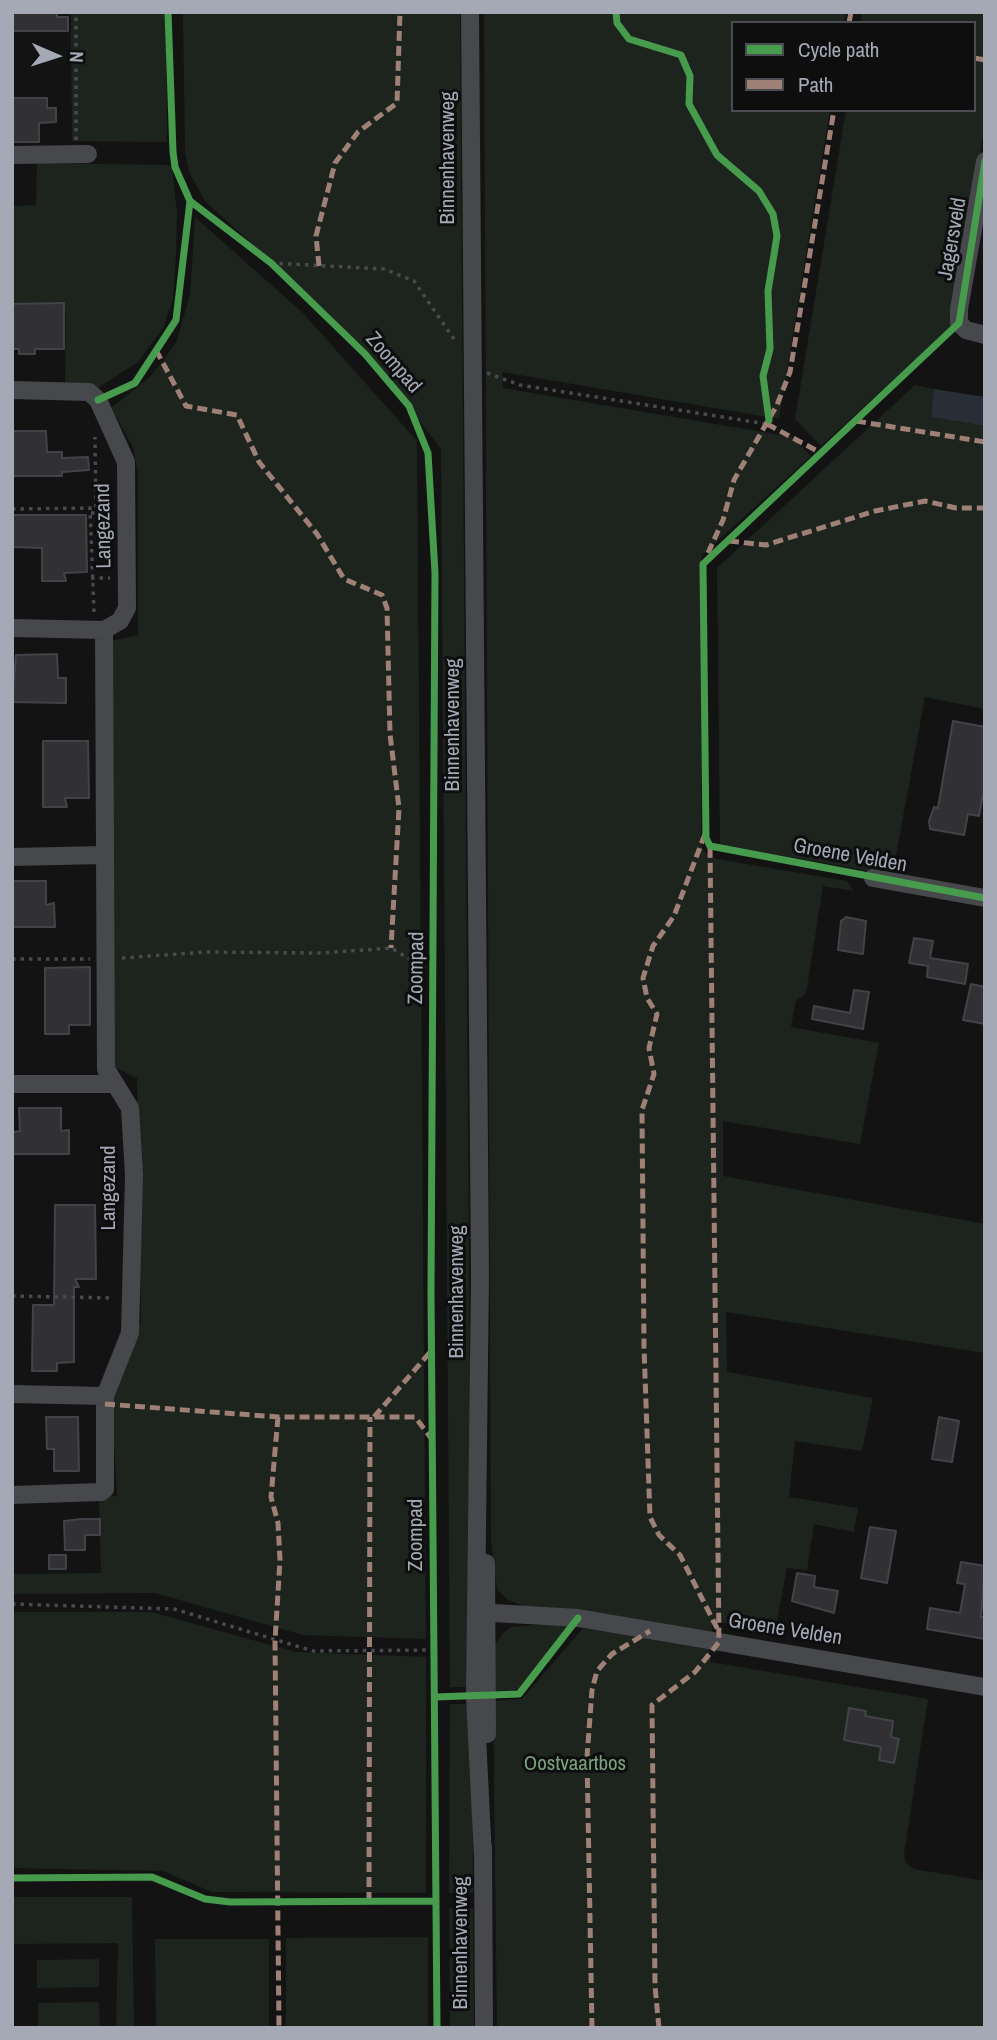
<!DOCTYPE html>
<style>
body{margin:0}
#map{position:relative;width:997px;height:2040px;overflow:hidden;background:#131314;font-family:"Archivo Narrow",sans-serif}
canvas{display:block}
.frame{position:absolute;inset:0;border:14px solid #a4a9b5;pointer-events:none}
.legend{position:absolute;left:731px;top:21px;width:245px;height:91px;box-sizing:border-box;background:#0e0e0f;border:2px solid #4a4c51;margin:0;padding:9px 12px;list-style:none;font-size:21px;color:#a4a9b5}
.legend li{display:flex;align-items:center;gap:14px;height:35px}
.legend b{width:35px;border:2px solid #4a4c51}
.north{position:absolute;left:21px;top:21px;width:70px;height:70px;-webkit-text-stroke:5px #0e0e0f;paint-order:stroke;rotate:93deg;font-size:19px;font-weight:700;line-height:28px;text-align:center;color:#a4a9b5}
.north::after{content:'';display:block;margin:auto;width:24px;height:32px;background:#a4a9b5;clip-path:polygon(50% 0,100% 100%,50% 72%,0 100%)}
</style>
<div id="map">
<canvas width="997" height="2040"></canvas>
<div class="frame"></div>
<ul class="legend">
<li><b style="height:9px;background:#469c4c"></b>Cycle path</li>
<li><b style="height:9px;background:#9e8076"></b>Path</li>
</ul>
<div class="north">N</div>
</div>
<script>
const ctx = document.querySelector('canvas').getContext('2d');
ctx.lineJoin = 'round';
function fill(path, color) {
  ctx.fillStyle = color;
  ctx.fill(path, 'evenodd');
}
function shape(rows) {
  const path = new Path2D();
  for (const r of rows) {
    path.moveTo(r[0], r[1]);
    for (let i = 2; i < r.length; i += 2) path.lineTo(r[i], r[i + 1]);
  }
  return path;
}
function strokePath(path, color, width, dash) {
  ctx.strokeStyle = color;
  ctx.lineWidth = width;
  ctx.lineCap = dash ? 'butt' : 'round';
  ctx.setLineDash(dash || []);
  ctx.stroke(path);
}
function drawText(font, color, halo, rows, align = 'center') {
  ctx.font = font + ' "Archivo Narrow",sans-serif';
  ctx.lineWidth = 6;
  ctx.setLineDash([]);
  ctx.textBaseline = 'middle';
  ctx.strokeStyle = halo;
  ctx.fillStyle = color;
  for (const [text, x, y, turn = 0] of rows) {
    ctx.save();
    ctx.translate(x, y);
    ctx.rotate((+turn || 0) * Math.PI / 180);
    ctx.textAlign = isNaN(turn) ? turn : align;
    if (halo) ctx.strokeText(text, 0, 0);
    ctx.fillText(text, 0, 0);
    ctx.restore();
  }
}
const green = shape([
 [71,12,166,12,167,142,72,141],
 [183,12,460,12,472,1687,450,1687,441,449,368,355,318,304,205,201,189,172,185,151],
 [484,12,846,12,844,23,733,23,733,110,830,110,779,419,502,372,503,388,792,437,811,456,702,555,701,846,707,855,717,859,847,881,854,891,823,886,806,994,796,1000,791,1027,879,1043,860,1144,723,1121,723,1176,985,1224,985,1353,726,1312,727,1372,873,1398,862,1451,795,1441,789,1497,858,1508,854,1532,814,1524,807,1570,787,1568,775,1631,712,1621,712,1634,547,1607,524,1606,508,1600,497,1589,491,1541],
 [862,12,985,12,985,122,953,325,821,446,795,419,846,110,974,110,974,23,860,23],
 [37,163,168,165,172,169,177,213,176,256,173,299,163,328,138,362,95,390,65,385,66,311,12,311,12,206,36,205],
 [195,217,303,313,417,441,426,1639,303,1635,155,1593,12,1594,12,1574,101,1573,99,1497,117,1496,111,1388,141,1322,137,1078,114,1067,111,641,138,635,138,473,133,447,111,408,151,376,176,343,190,295],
 [915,385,934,389,931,417,985,426,985,709,925,697,895,861,883,859,876,872,720,845,717,568],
 [12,1612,151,1612,296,1652,426,1657,426,1893,212,1892,163,1871,12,1868],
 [550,1624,571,1626,517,1690,493,1691,495,1645,502,1634,511,1627],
 [583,1628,709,1649,711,1662,928,1699,904,1854,906,1863,914,1869,985,1881,985,2028,497,2028,493,1701,522,1699],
 [450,1704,472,1704,473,1893,449,1893],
 [12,1897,132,1897,134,2028,116,2028,118,1943,12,1944],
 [449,1908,473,1908,474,2028,450,2028],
 [428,1937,428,2028,286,2028,286,1938],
 [155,1939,269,1939,269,2028,156,2028],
 [99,1959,99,1987,37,1988,37,1960],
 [99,2002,100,2028,38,2028,38,2003]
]);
const water = shape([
 [934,389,985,397,985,426,931,417]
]);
const building = shape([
 [12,12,57,12,57,17,68,17,68,31,12,31,12,12],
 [12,98,47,98,47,108,56,108,56,122,39,123,39,142,12,142,12,98],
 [64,303,64,349,35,349,35,354,19,354,19,349,12,349,12,304,64,303],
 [12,431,46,431,47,452,62,452,62,458,88,457,89,470,62,472,62,476,12,476,12,431],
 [12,515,86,515,87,572,64,573,66,581,42,581,42,548,12,547,12,515],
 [57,654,58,678,66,678,66,703,12,702,16,655,57,654],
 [953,721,985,727,985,786,981,805,979,816,968,814,964,835,930,829,929,821,934,807,938,808,953,721],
 [43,741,88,741,89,798,65,798,67,807,43,807,43,741],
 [12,881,46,881,46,905,54,903,55,927,12,927,12,881],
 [846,917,866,921,863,954,838,950,841,921,846,917],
 [914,938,933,941,930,958,968,964,965,984,927,977,928,966,909,963,914,938],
 [90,967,90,1025,69,1025,69,1034,45,1034,45,968,90,967],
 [971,984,985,987,985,1024,963,1020,971,984],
 [854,990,869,992,863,1029,812,1019,814,1006,850,1013,854,990],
 [19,1108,61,1108,61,1131,69,1130,69,1154,12,1154,12,1132,20,1131,19,1108],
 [55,1205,95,1205,96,1279,75,1279,79,1287,74,1287,74,1362,57,1363,57,1371,32,1371,33,1305,54,1305,55,1205],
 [46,1417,78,1417,79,1471,54,1471,54,1449,47,1449,46,1417],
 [939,1417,959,1421,952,1462,932,1459,939,1417],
 [81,1519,100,1519,100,1535,85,1535,85,1550,65,1550,64,1521,81,1519],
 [870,1527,896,1531,887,1583,861,1578,870,1527],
 [49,1555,66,1555,66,1569,49,1569,49,1555],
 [961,1562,985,1566,981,1617,985,1617,985,1639,927,1629,930,1608,960,1613,965,1584,957,1583,961,1562],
 [797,1573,815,1576,814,1587,838,1591,834,1613,792,1601,797,1573],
 [849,1708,866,1711,865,1716,893,1721,891,1737,899,1739,894,1763,879,1760,881,1747,844,1740,849,1708]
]);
const path = shape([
 [76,140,76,12],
 [271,263,384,269,414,281,454,339],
 [487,373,520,385,767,424],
 [12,509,90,508],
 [91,513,109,513],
 [91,578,110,578],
 [94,612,90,508,96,508,95,437],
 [122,958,207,952,321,953,391,948,435,974],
 [12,959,90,959],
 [12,1296,114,1298],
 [12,1604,174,1609,313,1651,435,1650]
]);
const minor = shape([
 [470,12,480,1277,475,1696,483,1858],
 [12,155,88,154],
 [985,161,959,309,959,323,966,330,985,335],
 [12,390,89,392,98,400,126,462,127,608,120,621,104,630,106,1069,130,1108,134,1175,130,1333,105,1396,105,1489,101,1492,12,1495],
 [12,628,104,630],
 [12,857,104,855],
 [873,878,985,898],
 [12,1084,113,1084],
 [12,1394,105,1396],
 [486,1563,487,1734],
 [478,1612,578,1618,985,1687],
 [483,1846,484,2028]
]);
const quiet = shape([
 [849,23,851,12],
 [974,58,985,60],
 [319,266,316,236,335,163,358,132,397,103,400,12],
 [156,350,186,406,237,415,259,462,317,534,344,579,382,595,387,608,390,734,399,808,391,948],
 [856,421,985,442],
 [767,424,821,453],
 [729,541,766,545,875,511,925,501,956,508,985,508],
 [708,553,723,520,734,480,777,405,790,372,834,110],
 [705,834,674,916,653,946,643,978,647,998,657,1014,649,1048,654,1074,642,1110,644,1347,650,1517,659,1535,680,1555,719,1632],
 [105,1404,278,1417,415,1417,431,1438],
 [278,1417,271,1497,278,1523,280,1560,275,1641,279,2028],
 [374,1417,432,1350],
 [369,1902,370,1417],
 [592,2028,587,1757,592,1690,597,1671,612,1654,650,1631],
 [659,2028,655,1986,652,1705,695,1672,719,1642,710,846]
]);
const cycleway = shape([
 [168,12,173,152,175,167,190,201,271,263,365,354,409,406,428,453,435,573,431,1292,437,2028],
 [616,12,617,23,629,39,681,55,690,76,689,104,717,155,759,191,773,214,777,236,768,291,770,349,763,376,769,420],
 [985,161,959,323,703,564,706,838,710,846,985,898],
 [98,400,135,383,176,320,190,201],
 [435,1697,519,1694,578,1618],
 [12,1878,152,1877,205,1899,230,1902,435,1901]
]);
const streetNames = [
 ["Binnenhavenweg",448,158,-90],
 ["Jagersveld",953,239,-80],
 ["Zoompad",393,363,49],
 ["Langezand",104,526,-91],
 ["Binnenhavenweg",453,725,-90],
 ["Groene Velden",850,856,10],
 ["Zoompad",417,968,-89],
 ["Langezand",109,1188,-90],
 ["Binnenhavenweg",457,1292,-90],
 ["Zoompad",416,1535,-90],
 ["Groene Velden",785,1630,9],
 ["Binnenhavenweg",461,1943,-90]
];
const parkNames = [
 ["Oostvaartbos",575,1764]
];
fill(green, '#1d241e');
fill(water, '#272e35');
fill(building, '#313133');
strokePath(building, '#424348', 2);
strokePath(path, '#494a4e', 3.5, [3.5, 5]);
strokePath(minor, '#47484c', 18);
strokePath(quiet, '#9e8076', 5, [10, 5]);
strokePath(cycleway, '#469c4c', 7);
drawText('21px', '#a4a9b5', '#0e0e0f', streetNames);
drawText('21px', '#7aa07d', '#0e0e0f', parkNames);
</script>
